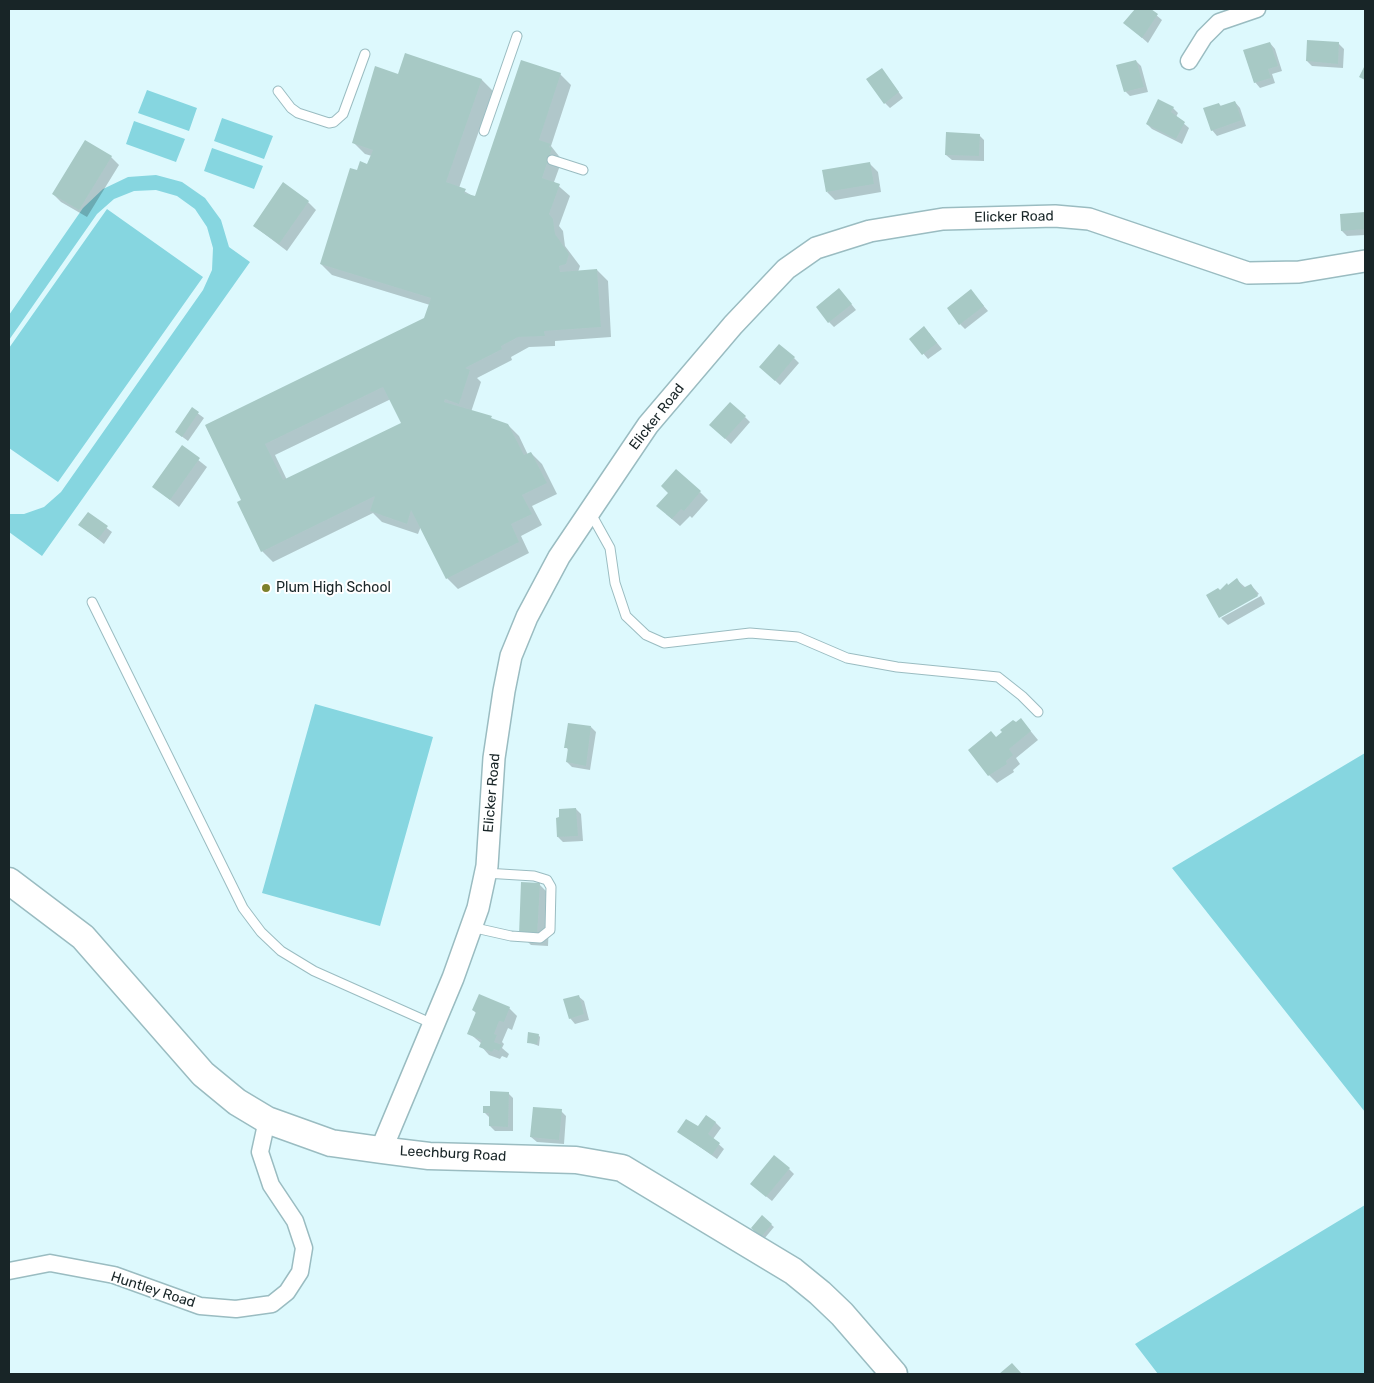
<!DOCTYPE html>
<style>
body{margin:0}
#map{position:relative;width:1374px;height:1383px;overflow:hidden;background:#ddf9fd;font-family:Rubik,sans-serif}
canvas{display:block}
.frame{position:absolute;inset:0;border:10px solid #182527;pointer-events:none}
</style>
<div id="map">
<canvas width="1374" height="1383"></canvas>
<div class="frame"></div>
</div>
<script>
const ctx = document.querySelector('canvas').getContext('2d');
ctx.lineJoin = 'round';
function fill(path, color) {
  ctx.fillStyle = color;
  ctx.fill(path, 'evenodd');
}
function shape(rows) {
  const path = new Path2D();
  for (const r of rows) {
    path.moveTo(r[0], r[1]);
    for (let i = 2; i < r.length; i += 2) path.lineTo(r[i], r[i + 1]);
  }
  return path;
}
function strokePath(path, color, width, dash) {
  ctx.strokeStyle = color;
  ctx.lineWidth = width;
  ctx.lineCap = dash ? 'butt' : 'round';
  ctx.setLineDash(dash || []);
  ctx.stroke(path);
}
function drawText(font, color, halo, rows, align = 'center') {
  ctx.font = font + ' Rubik,sans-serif';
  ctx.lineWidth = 4;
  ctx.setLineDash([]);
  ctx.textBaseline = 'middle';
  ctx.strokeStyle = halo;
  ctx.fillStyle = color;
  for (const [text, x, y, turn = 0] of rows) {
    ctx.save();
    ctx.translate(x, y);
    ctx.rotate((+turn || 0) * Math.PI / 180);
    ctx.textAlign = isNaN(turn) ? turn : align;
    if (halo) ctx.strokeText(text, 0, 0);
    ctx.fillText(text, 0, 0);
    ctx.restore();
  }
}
const green = shape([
 [147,90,197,108,189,131,138,113],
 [222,118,273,136,264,159,214,141],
 [134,121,185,139,176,162,126,144],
 [212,148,263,166,254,189,204,171],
 [156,175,182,182,205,198,221,220,229,247,250,262,42,556,9,532,9,514,24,514,44,507,61,492,203,290,212,270,213,248,207,227,195,209,177,196,156,190,134,191,114,199,97,214,9,340,9,315,83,208,103,189,128,177],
 [107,209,203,277,58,482,9,448,9,348],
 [315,704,433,737,380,926,262,893],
 [1365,753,1365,1112,1172,868],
 [1365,1205,1365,1374,1158,1374,1135,1344]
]);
const shadow = shape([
 [1137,9,1149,9,1162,20,1148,43,1125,23],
 [1270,43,1275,49,1282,71,1272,74,1275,83,1260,88,1255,82],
 [1339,44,1344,49,1343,68,1312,66,1307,61],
 [1136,61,1141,66,1148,92,1130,96,1125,91],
 [560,74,571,85,551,146,562,160,554,182,570,196,559,226,563,231,565,246,580,266,578,272,597,270,608,281,611,337,555,341,555,346,529,347,511,357,512,360,477,378,481,382,471,412,508,425,519,436,528,455,531,453,542,464,557,494,532,506,542,525,521,536,529,553,458,589,447,578,421,526,418,534,382,522,373,513,273,562,262,551,243,500,206,426,425,319,430,305,332,275,321,264,358,172,367,165,372,156,365,154,354,143,399,75,482,80,493,91,459,188,476,198],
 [391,399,403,424,287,480,275,455],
 [886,75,903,98,890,108,885,103],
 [1235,102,1240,108,1246,126,1217,136,1212,130,1219,104,1222,107],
 [1173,108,1178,113,1176,117,1189,128,1182,144,1152,129,1147,124],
 [979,135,984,140,984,161,952,160,946,155],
 [111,157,119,165,87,217,61,202,53,194],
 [870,164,878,172,881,192,835,200,827,192],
 [308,202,316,210,287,251,254,226],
 [1365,213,1365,235,1347,236,1342,231,1341,215],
 [971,291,988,311,965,329,960,324],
 [844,295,856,310,834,327,829,322],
 [929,333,942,349,928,359,911,339],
 [794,358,799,363,780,385,766,372],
 [192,409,204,418,188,441,176,432],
 [745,417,750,422,731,444,716,430],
 [182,447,207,467,179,507,154,487],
 [700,492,708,500,692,518,690,516,680,526,666,514],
 [88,514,112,532,104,544,80,525],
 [1237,580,1246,588,1251,585,1259,594,1221,615,1221,618,1220,591],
 [1261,596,1265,604,1228,625,1221,618],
 [591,727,596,732,590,770,572,767,567,762,569,751,566,747],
 [1028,728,1038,740,1016,758,1020,764,1013,770,1014,772,997,783,989,775,997,738],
 [576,809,581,814,583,841,563,842,558,837],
 [539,884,550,895,548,946,531,945,520,934],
 [578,996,584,1001,589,1020,575,1024,570,1018],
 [509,1008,517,1016,512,1030,508,1028,502,1042,504,1044,502,1048,509,1054,507,1058,502,1056,500,1059,489,1055,481,1046,482,1044,469,1033,477,1014,473,1010],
 [538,1035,540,1037,539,1046,528,1042],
 [508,1093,513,1098,513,1131,495,1131,490,1126,489,1117,484,1112],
 [561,1111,566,1116,564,1144,537,1142,531,1137],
 [715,1122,721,1128,713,1139,724,1149,717,1159,679,1132],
 [789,1169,794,1174,772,1201,757,1189],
 [762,1217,774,1227,764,1239,752,1228]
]);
const building = shape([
 [1135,9,1151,9,1158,14,1142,38,1123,23],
 [1307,40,1339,42,1338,64,1306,61],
 [1270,42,1278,66,1268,69,1271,78,1254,83,1243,50],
 [405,53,482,79,446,182,466,189,464,193,475,196,521,60,561,73,539,140,551,144,549,147,552,148,542,178,560,184,549,214,553,219,555,234,569,254,566,264,559,266,560,272,597,269,601,327,544,331,545,336,518,337,501,346,502,349,465,368,470,370,459,404,445,399,444,402,492,416,491,418,508,424,524,455,531,452,547,483,522,495,532,514,511,524,519,542,446,579,411,510,407,524,370,511,375,496,261,552,237,502,241,500,205,425,424,318,431,298,320,264,350,168,357,170,360,161,367,164,373,150,352,143,375,66,398,74],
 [383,387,401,423,283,480,265,444],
 [1136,60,1144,87,1124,92,1116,65],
 [1365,65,1365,80,1359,77],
 [882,68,899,92,884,104,866,79],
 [1158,99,1174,107,1171,112,1185,122,1176,139,1146,124],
 [1235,101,1242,120,1211,131,1203,108,1219,103,1220,106],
 [946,132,980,134,979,156,945,155],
 [85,140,112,156,79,210,52,194],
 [870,162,874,184,826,192,822,170],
 [283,182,309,201,279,244,253,226],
 [1365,212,1365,229,1341,231,1340,214],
 [839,288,852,304,828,323,816,307],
 [971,289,984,306,959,325,947,308],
 [924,326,937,343,922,355,909,339],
 [779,344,795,357,775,381,759,367],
 [730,402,746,416,725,439,709,425],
 [192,407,199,412,182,437,175,432],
 [182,445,200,458,170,500,152,487],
 [676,469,701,491,684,511,681,509,672,519,656,506,668,493,661,486],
 [88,512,108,526,98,539,78,525],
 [1237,578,1243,588,1251,584,1258,596,1219,618,1206,595,1218,588,1220,590,1227,583,1228,585],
 [1021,718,1031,731,1009,749,1013,755,1006,761,1007,764,988,776,968,750,991,731,996,737,1002,732,1000,730,1013,720,1016,722],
 [568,723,591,726,586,766,566,762,568,748,564,748],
 [576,808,578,836,557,837,556,818,559,817,559,809],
 [521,882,540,883,537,936,519,935],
 [479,994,510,1007,504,1022,499,1021,494,1034,497,1035,494,1042,502,1045,499,1051,494,1049,492,1052,479,1047,482,1040,467,1034,476,1012,472,1010],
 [579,995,584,1014,569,1019,563,999],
 [528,1032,539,1034,537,1044,527,1043],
 [490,1091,509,1092,508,1127,489,1126,489,1113,483,1113,483,1106,490,1106],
 [533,1107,562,1109,559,1140,530,1137],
 [706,1115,716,1122,708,1134,720,1143,712,1155,677,1132,686,1119,698,1126],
 [774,1155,790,1168,766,1197,750,1184],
 [762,1215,772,1224,761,1237,751,1228],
 [1012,1363,1022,1374,999,1374]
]);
const service = shape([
 [278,91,291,108,298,113,329,123,334,122,343,114,365,54],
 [484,131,517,36],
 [552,160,583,170],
 [590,512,610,548,615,583,626,616,646,635,664,643,750,633,798,637,847,658,897,667,998,677,1022,696,1038,712],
 [92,602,243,908,261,932,281,951,314,971,433,1024],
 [471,927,511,936,540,938,550,930,551,887,547,880,534,876,485,873]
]);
const minor = shape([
 [1189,61,1204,37,1219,22,1257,9],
 [9,1271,50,1263,114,1275,200,1306,236,1309,272,1304,287,1292,300,1272,304,1248,295,1221,271,1185,260,1152,267,1120]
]);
const tertiary = shape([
 [381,1150,453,978,478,908,487,866,494,758,504,691,511,656,527,617,559,557,648,425,733,325,786,269,816,248,870,231,943,219,1055,216,1089,219,1248,273,1299,272,1365,261]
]);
const primary = shape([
 [9,881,83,937,203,1074,237,1102,267,1120,331,1143,381,1150,429,1156,576,1160,622,1168,793,1271,820,1293,842,1314,894,1374]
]);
const markers = [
 [266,588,5,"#7d812b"]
];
const streetNames = [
 ["Elicker Road",1014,217,-1],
 ["Elicker Road",657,417,-52],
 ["Elicker Road",492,793,-85],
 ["Leechburg Road",453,1154,3],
 ["Huntley Road",153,1290,18]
];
const poiNames = [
 ["Plum High School",276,588]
];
fill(green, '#86d6e0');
fill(shadow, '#0003');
fill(building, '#a7c9c5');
strokePath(service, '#9abcc1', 11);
strokePath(minor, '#9abcc1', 19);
strokePath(tertiary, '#9abcc1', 24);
strokePath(primary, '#9abcc1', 29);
strokePath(service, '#fff', 9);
strokePath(minor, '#fff', 16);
strokePath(tertiary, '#fff', 21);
strokePath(primary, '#fff', 26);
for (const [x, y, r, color] of markers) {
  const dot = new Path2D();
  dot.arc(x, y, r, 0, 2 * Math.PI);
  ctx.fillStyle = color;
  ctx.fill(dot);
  strokePath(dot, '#fff', 2);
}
drawText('14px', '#182527', '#fff', streetNames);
drawText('14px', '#182527', '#fff', poiNames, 'left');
</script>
